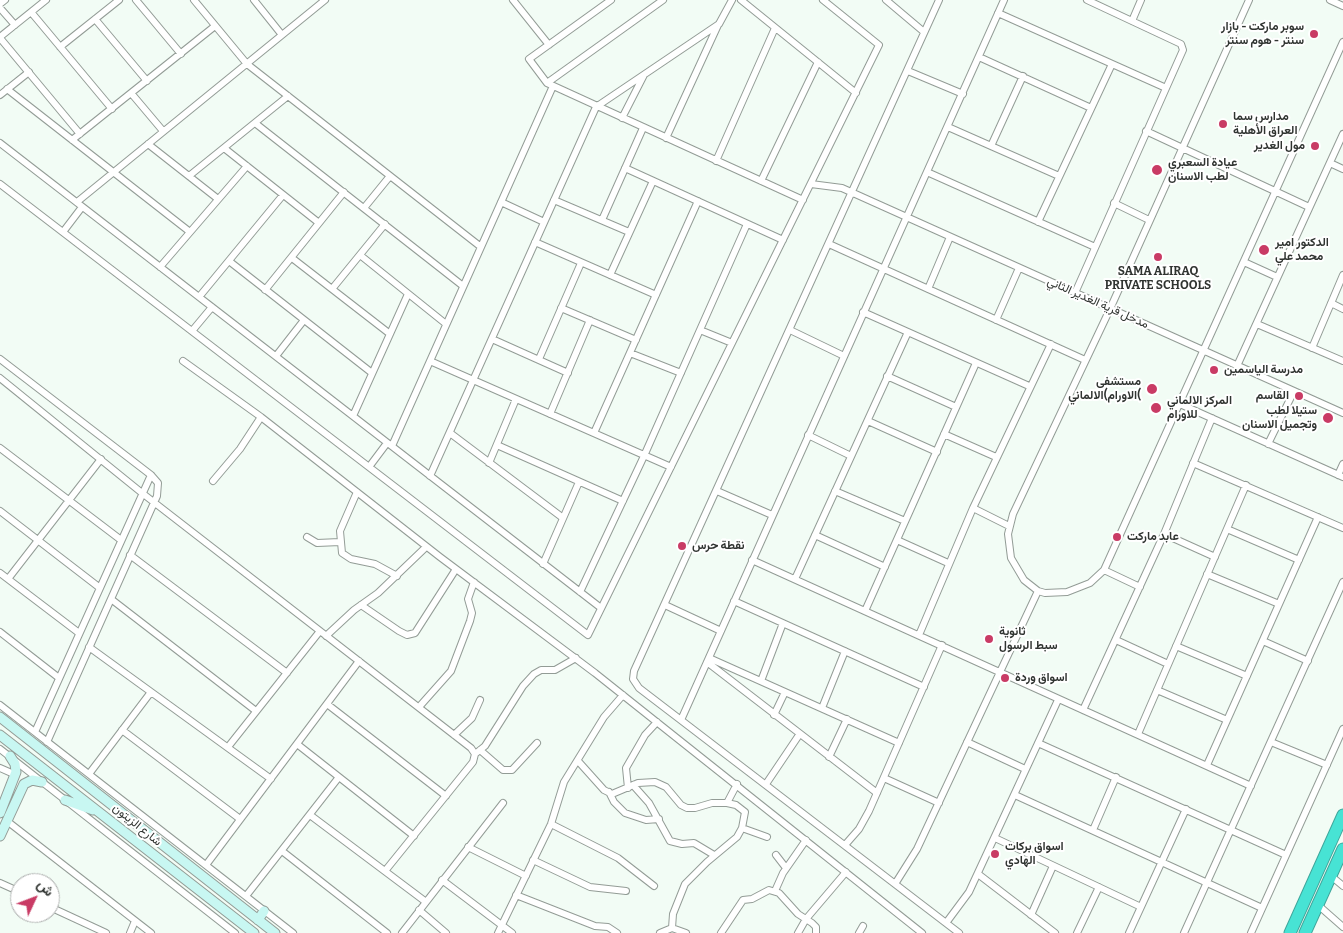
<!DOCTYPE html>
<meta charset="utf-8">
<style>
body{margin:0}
#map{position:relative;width:1343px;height:933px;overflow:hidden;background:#f2fcf5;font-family:Bitter,Vazirmatn,serif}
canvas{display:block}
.north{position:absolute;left:10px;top:873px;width:50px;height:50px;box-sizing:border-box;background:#fff;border:1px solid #acaead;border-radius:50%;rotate:47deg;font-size:14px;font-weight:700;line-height:20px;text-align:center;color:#303431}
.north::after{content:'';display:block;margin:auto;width:18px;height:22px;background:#c93b65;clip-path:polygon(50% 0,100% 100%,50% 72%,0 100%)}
</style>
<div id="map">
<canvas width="1343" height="933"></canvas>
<div class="north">ش</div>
</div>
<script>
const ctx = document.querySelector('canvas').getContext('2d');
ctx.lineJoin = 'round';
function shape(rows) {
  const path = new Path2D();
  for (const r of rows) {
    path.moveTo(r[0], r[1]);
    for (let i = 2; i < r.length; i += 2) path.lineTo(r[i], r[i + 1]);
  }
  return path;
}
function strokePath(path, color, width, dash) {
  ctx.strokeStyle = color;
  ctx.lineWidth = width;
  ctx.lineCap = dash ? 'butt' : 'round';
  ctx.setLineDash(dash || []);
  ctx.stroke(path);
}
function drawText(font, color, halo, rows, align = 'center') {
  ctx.font = font + ' Bitter,Vazirmatn,serif';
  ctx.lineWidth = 4;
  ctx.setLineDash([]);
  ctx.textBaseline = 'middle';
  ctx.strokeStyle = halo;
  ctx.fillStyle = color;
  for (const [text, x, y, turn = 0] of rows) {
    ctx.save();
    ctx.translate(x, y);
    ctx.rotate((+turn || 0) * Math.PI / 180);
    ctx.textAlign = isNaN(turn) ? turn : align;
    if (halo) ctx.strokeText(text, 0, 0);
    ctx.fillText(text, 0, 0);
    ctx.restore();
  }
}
const street = shape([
 [136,0,181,54],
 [194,0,247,64,481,247],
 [254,0,282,35],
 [513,0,549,45],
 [611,0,529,59,547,83,803,200],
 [741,0,856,93],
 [886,0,924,32],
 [939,0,634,671,633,679,639,688,959,933],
 [1249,0,1110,309,1013,514,1008,534,1011,558,1024,580,1038,591,1045,593,1067,592,1090,583,1104,570,1343,42],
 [1330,0,1343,6],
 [0,4,5,0],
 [0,8,15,25],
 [31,12,112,109],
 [998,13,1166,88],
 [95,19,147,81],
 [1132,21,1141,0],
 [0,37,46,0],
 [0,38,80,134],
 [60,47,119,0],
 [979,57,1091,108],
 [908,71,963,94],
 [547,83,663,0],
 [7,89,190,232],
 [131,93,163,131],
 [0,95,29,72],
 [622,118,644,75],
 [255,123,463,286],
 [948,127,1059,176],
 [1146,131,1309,207],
 [666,138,718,25],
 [72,140,215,26],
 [0,143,601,608],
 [148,144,218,199],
 [991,146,1023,76],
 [224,148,319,223],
 [716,161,775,28],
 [1330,163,1343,169],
 [625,168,783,240],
 [927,172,1095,247],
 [189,176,288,96],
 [761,181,818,62],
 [0,184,588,635,879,45,823,0],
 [811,184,842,188,1343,413],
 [554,200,629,232],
 [77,202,325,0],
 [501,202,544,222],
 [1114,203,1149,220],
 [364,208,390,176],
 [602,220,643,128],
 [1038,222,1112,64],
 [63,232,82,207],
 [535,242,656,295],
 [829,244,1085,360],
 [360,255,446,324],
 [292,258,390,334],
 [229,261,372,373],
 [1244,262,1277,277],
 [160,267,247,166],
 [610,275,653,181],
 [332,289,385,224],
 [928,289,950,237],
 [265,290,344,192],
 [1075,293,1183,50,1181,44,1087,0],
 [199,297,283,195],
 [1331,303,1343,309],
 [561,308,636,340],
 [863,312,1029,386],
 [996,320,1019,268],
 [1257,324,1343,361],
 [700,330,732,343],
 [790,330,844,356],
 [192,331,212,307],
 [492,339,568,373],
 [1312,348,1343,275],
 [630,353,681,373],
 [276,356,304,320],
 [0,359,151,475,158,483,157,496,47,742],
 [539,359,581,263],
 [183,361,261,417,440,557,595,673,922,933],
 [430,361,671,467],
 [1237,366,1343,134],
 [887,376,956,407],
 [0,378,142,493,471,748,475,754,473,762,385,871],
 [1180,404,1343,477],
 [550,414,590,320],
 [353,416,408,294],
 [868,421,937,452],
 [450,433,563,518],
 [594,433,698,201],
 [944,434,996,457],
 [808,435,851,456],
 [1268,444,1294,391],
 [497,445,623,501],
 [392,446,553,86],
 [0,448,121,540],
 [489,463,516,399],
 [1193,463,1343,528],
 [369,467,387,443],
 [1338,475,1343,464],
 [430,476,596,107,719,24,732,0],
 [213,481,240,449,261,417],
 [717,491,772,515],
 [835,491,905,521],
 [357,492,340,531,342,553,351,559,375,564,397,576],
 [973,508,1009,526],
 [0,511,100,588],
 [1227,529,1299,560],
 [1164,534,1215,557],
 [815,535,885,567],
 [307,537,317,543,340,542],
 [897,540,948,563],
 [130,555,287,673],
 [752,560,1251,786],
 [543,564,579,482],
 [1104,570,1140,587],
 [0,573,79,633],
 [1207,574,1279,604],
 [8,579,101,459],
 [795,579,908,332],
 [580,592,644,456,747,224],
 [111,599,256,711],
 [734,601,924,687],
 [361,605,399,631,407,635,415,633,456,569],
 [665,605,721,631],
 [865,611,976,363],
 [0,632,59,678],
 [919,635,973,508,1051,344],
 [326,636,354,610,378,593,426,547],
 [1116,640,1168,664],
 [1263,641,1308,661],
 [1176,646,1247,676],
 [89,647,271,779],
 [709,658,899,743],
 [707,662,877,793],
 [761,681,783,623],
 [1157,690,1227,720],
 [327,704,446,796],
 [0,705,293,933],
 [419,707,451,671,470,621,472,613,468,599,474,582],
 [822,708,845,651],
 [1083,710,1164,534,1212,418],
 [774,715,785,692],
 [681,720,1004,0],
 [122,730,240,819],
 [35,732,151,475],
 [1138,734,1246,485],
 [454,735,472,718,480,700],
 [967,742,1025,769],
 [1271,742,1327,765],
 [1038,743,1286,855],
 [297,744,414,836],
 [228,747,320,631],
 [0,749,235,933],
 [480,750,503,770,512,770,537,743],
 [475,754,485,746,523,686,534,674,541,670,555,670,576,658],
 [829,757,847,719],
 [578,761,604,790,612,794,638,783,655,782,666,787,681,805,687,808,695,808,712,803,727,803,736,805,745,812,742,828,737,837,707,862,685,884,673,914,672,928],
 [1207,765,1318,517],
 [0,768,16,775],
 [89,774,151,692],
 [884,778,939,803],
 [766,784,799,735],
 [633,785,649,803,670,841,682,844,694,843,714,855],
 [628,788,626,768,645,735,657,722],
 [609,792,614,802,625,813,646,820,659,819],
 [1015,795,1262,908],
 [727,803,737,784],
 [310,815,426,902],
 [7,821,151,933],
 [551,824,618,858,654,886],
 [742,828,767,837],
 [1093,830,1116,777],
 [995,838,1141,907],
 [845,845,859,829,869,811,942,645],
 [468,847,526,876],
 [282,851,387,933],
 [776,855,786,868],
 [533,860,590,887,626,891],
 [206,865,359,661],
 [978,874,1055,933],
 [1331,876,1343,886],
 [442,880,512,933],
 [0,883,20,892],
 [895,884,917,849,1038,591],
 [775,891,783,873,806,840],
 [516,895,595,926,608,927,617,933],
 [246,896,339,777],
 [1318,905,1343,927],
 [50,907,106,933],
 [419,910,446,933],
 [1031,915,1053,866],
 [946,923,969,892,1058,700],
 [130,933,135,921],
 [402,933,503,803],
 [498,933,551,824,564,782,604,717,623,695],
 [660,933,672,928,686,933],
 [721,933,743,900,752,899,769,890,779,893,798,914,812,923,816,927,816,933],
 [798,933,806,919,846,872],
 [859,933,863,926],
 [1077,933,1099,887],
 [1129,933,1186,809],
 [1184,933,1343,582],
 [1251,933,1343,729]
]);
const secondary = shape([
 [0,717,275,933],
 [0,735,254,933],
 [65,800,93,810],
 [0,813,16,772,15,764,10,756],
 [0,836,24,784,32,780,42,782],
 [258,920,264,911]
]);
const highway = shape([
 [1290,933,1343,815],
 [1305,933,1343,849]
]);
const markers = [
 [1314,34,5,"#c93b65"],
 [1223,124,5,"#c93b65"],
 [1315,146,5,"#c93b65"],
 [1157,170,6,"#c93b65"],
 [1264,250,6,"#c93b65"],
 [1158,257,5,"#c93b65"],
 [1214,370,5,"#c93b65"],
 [1152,389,6,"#c93b65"],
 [1299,396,5,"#c93b65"],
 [1156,408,6,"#c93b65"],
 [1328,418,6,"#c93b65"],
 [1117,537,5,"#c93b65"],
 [682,546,5,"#c93b65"],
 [989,639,5,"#c93b65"],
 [1005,678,5,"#c93b65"],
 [995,854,5,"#c93b65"]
];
const poiNames = [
 ["سوبر ماركت - بازار",1304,27,"right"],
 ["سنتر - هوم سنتر",1304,41,"right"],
 ["مدارس سما",1233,117],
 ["العراق الأهلية",1233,131],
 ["مول الغدير",1305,146,"right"],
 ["عيادة السعبري",1168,163],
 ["لطب الاسنان",1168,177],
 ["الدكتور امير",1275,243],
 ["محمد علي",1275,257],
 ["SAMA ALIRAQ",1158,272,"center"],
 ["PRIVATE SCHOOLS",1158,286,"center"],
 ["مدرسة الياسمين",1224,370],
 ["مستشفى",1141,382,"right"],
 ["الاورام)الالماني(",1141,396,"right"],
 ["القاسم",1289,396,"right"],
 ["المركز الالماني",1167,401],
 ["للاورام",1167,415],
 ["ستيلا لطب",1317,411,"right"],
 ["وتجميل الاسنان",1317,425,"right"],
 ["عابد ماركت",1127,537],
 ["نقطة حرس",692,546],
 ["ثانوية",999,632],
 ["سبط الرسول",999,646],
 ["اسواق وردة",1015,678],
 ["اسواق بركات",1005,847],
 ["الهادي",1005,861]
];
const streetNames = [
 ["مدخل قرية الغدير الثاني",1098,303,24],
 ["شارع الزيتون",137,825,39]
];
strokePath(street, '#939c96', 8);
strokePath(secondary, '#939c96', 11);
strokePath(highway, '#3fa69b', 13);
strokePath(street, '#fff', 6);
strokePath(secondary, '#c8f7f2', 9);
strokePath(highway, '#47e3d4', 11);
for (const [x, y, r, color] of markers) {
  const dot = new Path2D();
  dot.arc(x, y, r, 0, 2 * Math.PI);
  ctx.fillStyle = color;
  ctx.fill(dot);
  strokePath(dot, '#fff', 2);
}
drawText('bold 12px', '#303431', '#fff', poiNames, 'left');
drawText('12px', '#303431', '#fff', streetNames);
</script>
